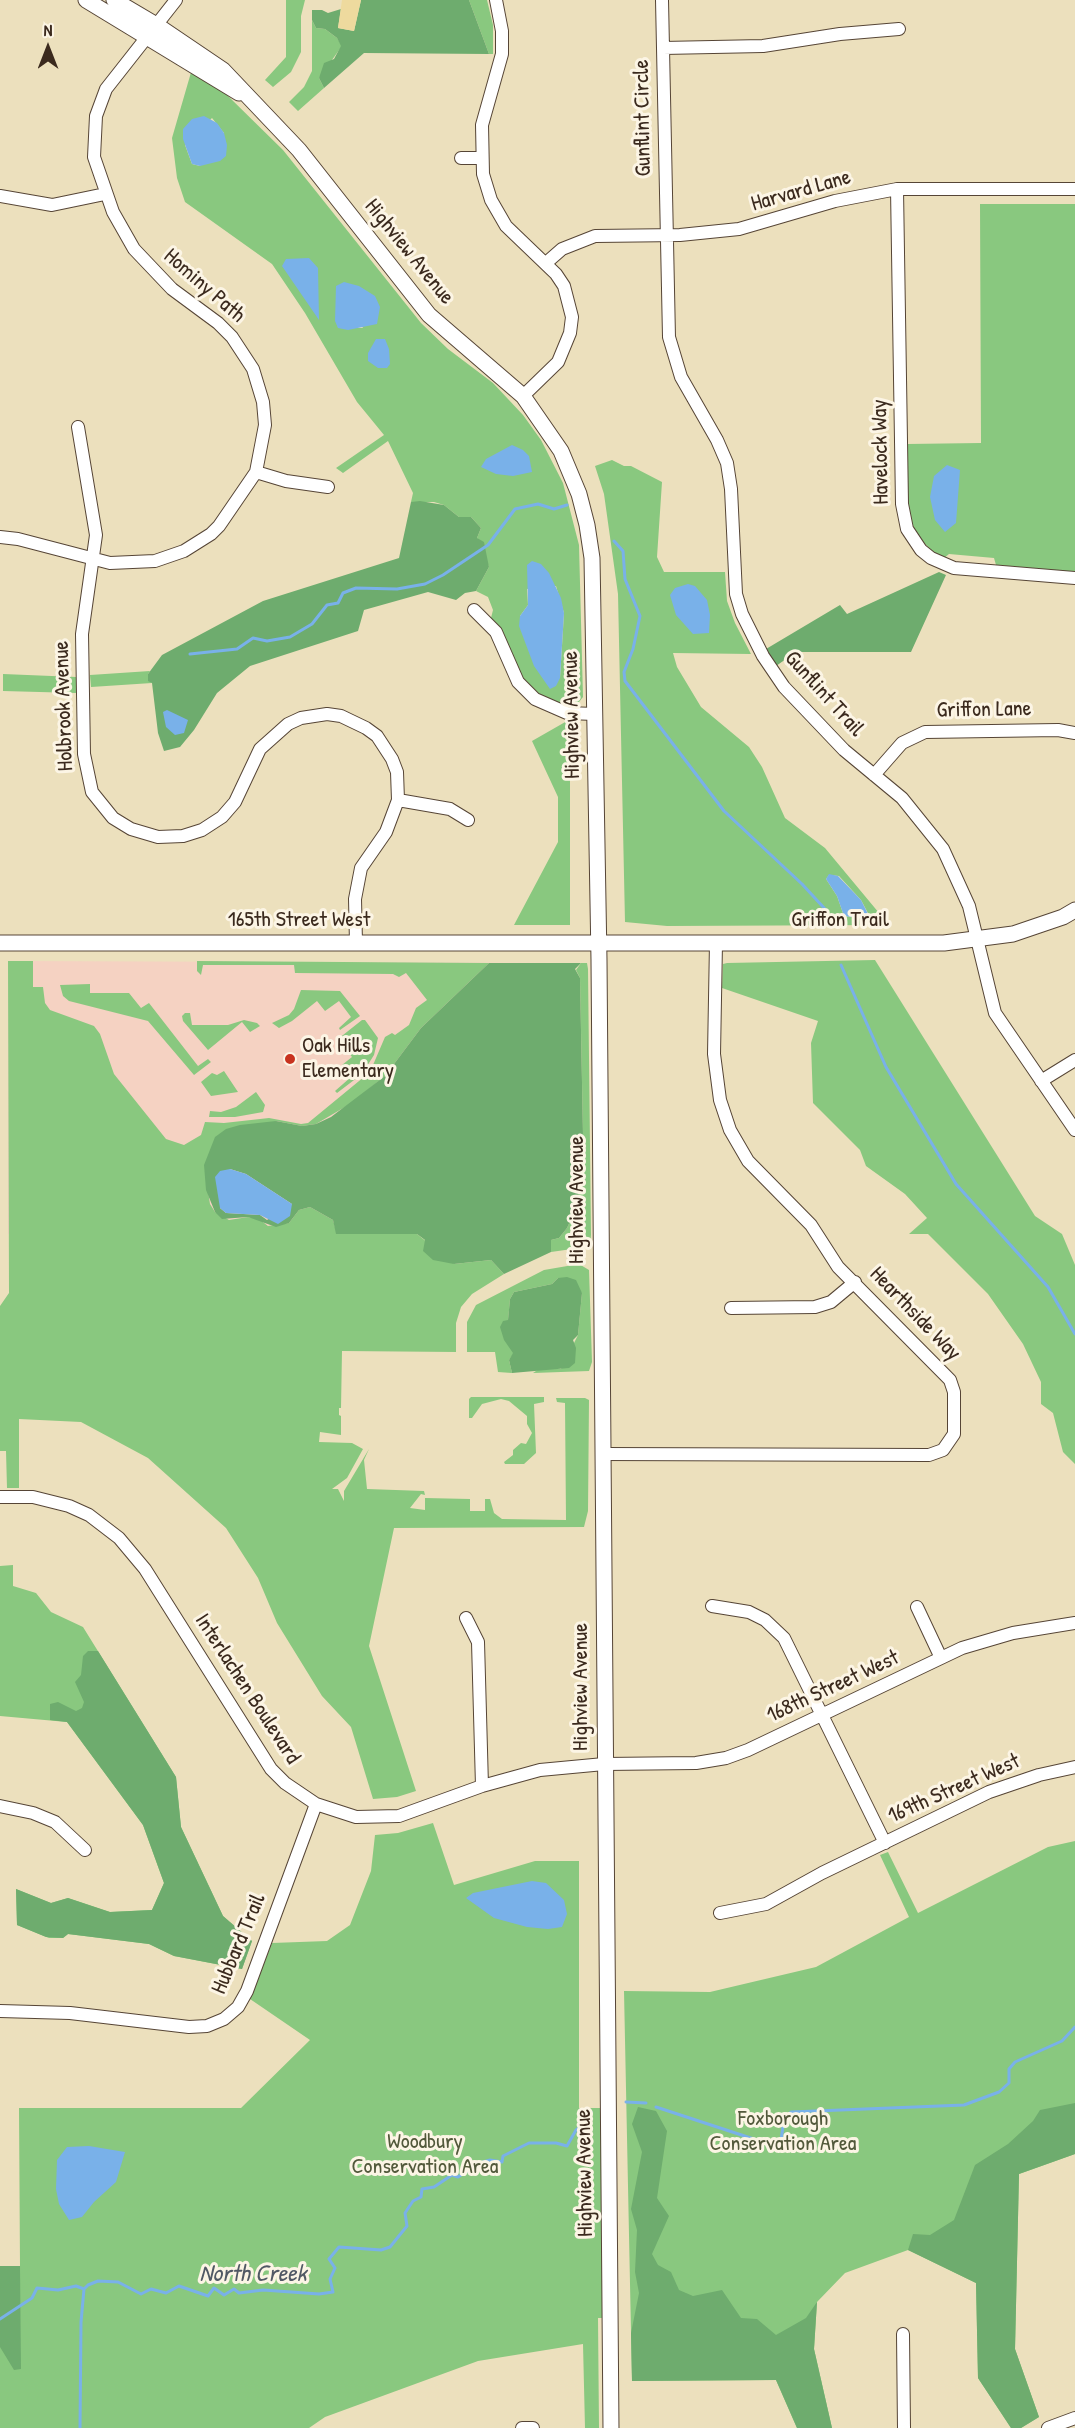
<!DOCTYPE html>
<style>
body{margin:0}
#map{position:relative;width:1075px;height:2428px;overflow:hidden;background:#ece0bd;font-family:"Patrick Hand",sans-serif}
canvas{display:block}
.north{position:absolute;left:18px;top:18px;width:60px;height:60px;-webkit-text-stroke:4px #fcf5e5;paint-order:stroke;rotate:0deg;font-size:16px;font-weight:700;line-height:24px;text-align:center;color:#3b2a1e}
.north::after{content:'';display:block;margin:auto;width:21px;height:27px;background:#3b2a1e;clip-path:polygon(50% 0,100% 100%,50% 72%,0 100%)}
</style>
<div id="map">
<canvas width="1075" height="2428"></canvas>
<div class="north">N</div>
</div>
<script>
const ctx = document.querySelector('canvas').getContext('2d');
ctx.lineJoin = 'round';
function fill(path, color) {
  ctx.fillStyle = color;
  ctx.fill(path, 'evenodd');
}
function shape(rows) {
  const path = new Path2D();
  for (const r of rows) {
    path.moveTo(r[0], r[1]);
    for (let i = 2; i < r.length; i += 2) path.lineTo(r[i], r[i + 1]);
  }
  return path;
}
function strokePath(path, color, width, dash) {
  ctx.strokeStyle = color;
  ctx.lineWidth = width;
  ctx.lineCap = dash ? 'butt' : 'round';
  ctx.setLineDash(dash || []);
  ctx.stroke(path);
}
function drawText(font, color, halo, rows, align = 'center') {
  ctx.font = font + ' "Patrick Hand",sans-serif';
  ctx.lineWidth = 6;
  ctx.setLineDash([]);
  ctx.textBaseline = 'middle';
  ctx.strokeStyle = halo;
  ctx.fillStyle = color;
  for (const [text, x, y, turn = 0] of rows) {
    ctx.save();
    ctx.translate(x, y);
    ctx.rotate((+turn || 0) * Math.PI / 180);
    ctx.textAlign = isNaN(turn) ? turn : align;
    if (halo) ctx.strokeText(text, 0, 0);
    ctx.fillText(text, 0, 0);
    ctx.restore();
  }
}
const built = shape([
 [8,961,570,963,574,1234,8,1234]
]);
const green = shape([
 [286,0,305,0,301,16,301,52,291,72,273,87,265,80,286,57],
 [469,0,487,0,493,25,493,54,489,54],
 [312,20,316,28,325,29,337,38,342,46,319,78,324,88,298,111,289,102,304,87,312,71],
 [192,69,227,95,283,150,421,323,448,349,493,383,523,415,541,440,563,483,579,545,583,697,575,707,566,707,544,699,527,686,515,666,506,639,491,618,493,610,488,597,476,591,489,567,477,538,481,528,471,517,459,517,444,505,434,502,411,502,413,493,388,441,343,473,336,468,384,435,357,402,305,313,272,264,185,202,177,178,172,138],
 [212,118,224,133,200,166,192,164,185,145],
 [336,286,363,328,338,328],
 [556,586,564,613,560,678,520,616,528,605,527,589],
 [980,204,1075,204,1075,572,996,565,994,558,949,554,944,558,934,553,918,537,908,514,907,444,981,443],
 [612,460,624,466,631,466,662,482,657,557,664,572,725,572,727,601,735,623,751,654,673,653,677,667,701,707,749,747,762,767,785,818,825,848,889,925,667,926,625,922,618,594,604,494,595,466],
 [829,875,839,876,861,900,869,915,866,919,844,916,837,896,826,879],
 [150,671,148,674,152,683,91,687,90,675],
 [3,674,76,677,76,693,3,691],
 [567,721,570,733,570,925,514,925,558,842,558,797,532,741],
 [875,960,1035,1216,1062,1234,1075,1265,1075,1464,1063,1452,1053,1413,1041,1404,1041,1382,1023,1344,988,1294,928,1234,909,1234,927,1218,905,1194,866,1166,860,1150,813,1103,811,1043,818,1021,722,988,723,964,727,963],
 [8,961,33,961,33,987,43,987,45,1003,50,1010,94,1026,100,1034,114,1074,166,1139,184,1145,201,1135,205,1122,224,1123,269,1118,301,1124,308,1123,370,1072,385,1037,392,1033,395,1035,409,1025,416,1008,427,1000,406,973,399,977,393,974,295,973,294,965,203,965,201,975,197,971,197,961,489,963,421,1028,385,1076,350,1104,316,1124,302,1126,276,1121,206,1178,210,1204,215,1212,229,1220,248,1217,259,1219,268,1226,289,1223,299,1210,310,1207,333,1220,337,1234,417,1234,454,1264,491,1260,504,1274,472,1294,461,1307,456,1323,456,1352,342,1351,341,1408,339,1408,339,1415,341,1416,341,1435,320,1432,319,1442,352,1443,363,1449,347,1478,332,1489,338,1489,344,1501,344,1491,369,1449,364,1460,367,1489,424,1491,425,1495,421,1494,410,1508,425,1510,425,1498,470,1499,470,1511,485,1511,485,1499,490,1499,494,1513,502,1519,566,1520,565,1403,557,1402,556,1398,585,1398,589,1400,588,1511,584,1527,394,1528,369,1646,416,1791,397,1797,373,1799,351,1727,322,1696,277,1623,258,1578,226,1528,148,1458,81,1422,19,1419,19,1488,7,1488,6,1451,0,1451,0,1306,9,1293],
 [581,963,587,963,588,969,591,1235,590,1244,586,1247,551,1252,551,1240,559,1238,567,1228,578,1204,579,1187,584,1186,580,978,576,970],
 [90,984,90,993,129,993,141,1008,149,1003,198,1066,208,1059,211,1062,194,1075,148,1021,69,1001,63,996,60,985],
 [301,990,340,991,360,1016,340,1030,339,1028,351,1017,339,1001,325,1011,317,1001,292,1021,279,1028,272,1023,289,1015,294,1009],
 [185,1013,190,1013,192,1025,228,1025,244,1020,257,1023,260,1026,250,1032,242,1022,208,1050,183,1021,182,1016],
 [362,1020,365,1020,378,1038,374,1055,362,1074,337,1093,335,1091,351,1077,342,1065,352,1057,338,1039],
 [224,1071,238,1092,211,1096,201,1082,212,1073,217,1075],
 [256,1092,265,1105,263,1112,235,1117,209,1117,210,1111,221,1112,236,1107],
 [579,1264,589,1270,592,1362,589,1371,533,1373,539,1369,561,1369,578,1335,582,1293,558,1278,552,1284,514,1292,510,1299,508,1321,514,1353,509,1360,512,1373,498,1372,495,1352,467,1352,467,1322,476,1305,544,1270],
 [471,1397,544,1397,544,1402,534,1404,536,1453,524,1464,505,1464,504,1462,513,1455,513,1450,521,1443,526,1444,532,1433,527,1424,527,1416,509,1401,501,1399,482,1404,472,1418,469,1418,469,1399],
 [13,1565,13,1586,36,1593,51,1612,83,1627,176,1777,181,1827,223,1916,252,1941,242,1969,174,1956,149,1944,68,1934,63,1938,49,1938,17,1925,16,1889,51,1903,68,1898,110,1912,152,1910,164,1883,143,1825,67,1722,0,1716,0,1566],
 [433,1823,454,1885,535,1861,579,1861,579,2108,607,2108,610,2318,598,2318,599,2428,585,2428,583,2344,478,2361,325,2417,309,2428,0,2428,0,2266,20,2266,19,2108,241,2108,310,2040,250,1999,272,1943,327,1941,350,1925,371,1871,375,1835,398,1833],
 [1075,1841,1075,2154,1019,2174,1015,2349,1039,2417,1021,2428,1011,2428,978,2378,976,2283,908,2250,845,2273,817,2302,814,2349,832,2428,797,2428,776,2380,632,2381,624,1991,710,1992,816,1967,909,1917,880,1855,888,1852,918,1913,1048,1847]
]);
const forest = shape([
 [361,0,469,0,489,54,364,53,324,88,319,78,324,63,334,59,341,46,337,38,325,29,316,28,312,20,312,10,322,10,328,13,341,9,338,28,354,31],
 [420,501,444,505,459,517,471,517,481,528,477,538,484,542,489,567,476,591,465,593,456,600,428,592,364,610,358,631,250,666,217,693,194,730,180,747,164,751,158,733,152,683,148,681,148,674,162,655,263,601,399,558,411,502],
 [939,572,946,575,911,652,796,652,776,666,766,649,840,605,847,614],
 [489,963,581,963,575,969,580,978,584,1187,579,1188,578,1204,567,1228,559,1238,551,1240,551,1252,504,1274,491,1260,454,1264,433,1260,423,1251,425,1240,417,1234,336,1234,333,1220,310,1207,299,1210,289,1223,276,1227,248,1217,222,1219,215,1212,206,1190,204,1165,215,1137,226,1129,240,1125,276,1121,302,1126,316,1124,331,1117,385,1076,421,1028],
 [230,1169,246,1174,292,1204,267,1220,260,1215,226,1213,220,1208,220,1196],
 [567,1277,576,1280,582,1293,578,1335,573,1340,576,1348,575,1363,569,1368,512,1373,509,1360,513,1353,504,1340,500,1327,503,1321,508,1320,510,1299,514,1292,552,1284,558,1278],
 [88,1651,98,1651,176,1777,181,1827,223,1916,252,1941,242,1969,174,1956,149,1944,68,1934,63,1938,46,1937,17,1925,16,1889,51,1903,68,1898,110,1912,152,1910,164,1883,143,1825,67,1722,50,1720,50,1704,58,1702,76,1711,82,1708,84,1702,75,1682,81,1675,83,1656],
 [1075,2103,1075,2154,1019,2174,1015,2349,1039,2417,1021,2428,1011,2428,978,2378,976,2283,908,2250,913,2234,930,2235,954,2220,975,2165,1008,2144,1033,2121,1040,2110],
 [638,2107,656,2111,667,2131,657,2198,669,2216,652,2254,658,2265,671,2272,679,2290,693,2296,722,2290,741,2318,757,2319,776,2335,806,2318,817,2302,814,2349,832,2428,797,2428,776,2380,632,2381,631,2333,639,2293,635,2272,637,2230,631,2209,642,2152,632,2124],
 [0,2266,20,2266,21,2369,14,2370,0,2347]
]);
const sand = shape([
 [342,0,361,0,354,31,338,28]
]);
const water = shape([
 [204,116,217,123,224,133,227,145,226,156,220,161,200,166,192,164,183,139,183,129,192,119],
 [309,258,318,268,319,320,282,266,286,259],
 [344,282,359,286,375,296,380,307,377,324,348,330,338,328,335,321,336,286],
 [376,339,385,339,389,349,390,364,387,368,378,368,368,361,368,353],
 [512,445,523,450,529,456,532,472,513,476,496,474,481,467,486,459],
 [947,465,960,470,956,523,945,532,935,520,930,497,934,476],
 [532,561,541,564,549,573,561,598,564,613,560,678,556,686,550,689,534,666,519,626,520,616,528,605,527,565],
 [688,584,695,586,707,600,710,615,709,633,693,634,676,615,670,595,675,588],
 [167,710,188,720,184,733,175,735,166,727,163,712],
 [829,874,838,876,861,900,869,916,866,919,844,916,837,896,826,879],
 [230,1169,246,1174,292,1204,290,1216,278,1224,260,1215,226,1213,220,1208,215,1177,220,1171],
 [532,1881,546,1883,564,1900,567,1914,562,1927,548,1929,527,1927,494,1918,466,1898,473,1893],
 [89,2146,125,2152,116,2182,94,2202,82,2217,69,2220,59,2204,56,2189,57,2160,67,2147]
]);
const stream = shape([
 [614,541,623,551,625,579,640,616,633,649,624,672,625,681,724,811,802,884,825,909,827,919],
 [190,654,237,649,253,638,267,641,290,637,312,624,327,605,338,603,343,593,356,588,397,589,425,584,443,575,488,545,515,509,538,504,554,509,567,505],
 [841,965,886,1067,956,1184,1048,1287,1075,1334],
 [626,2102,646,2103],
 [656,2107,772,2145,781,2140,784,2120,791,2112,964,2105,999,2092,1009,2083,1009,2069,1015,2062,1062,2041,1075,2027],
 [0,2319,32,2298,37,2288,58,2290,76,2286,84,2289],
 [80,2428,81,2322,84,2289,88,2285,98,2281,118,2282,141,2294,151,2289,166,2293,179,2286,208,2296,214,2288,224,2295,234,2289,239,2293,263,2290,319,2294,333,2292,330,2279,335,2268,329,2259,339,2247,381,2250,390,2247,407,2226,405,2213,413,2201,421,2197,422,2189,434,2187,452,2175,458,2177,480,2163,490,2160,502,2162,503,2156,529,2143,556,2143,567,2146,576,2130,586,2123,591,2112]
]);
const minor = shape([
 [496,0,502,31,502,54,482,125,483,174,491,200,506,226,556,274,564,286,572,317,570,333,558,362,523,396],
 [662,0,669,337,681,377,717,440,727,463,731,489,736,594,742,614,763,656,784,687,844,750,902,798,943,849,969,906,995,1013,1075,1130],
 [663,48,763,46,840,34,899,29],
 [461,158,481,158],
 [897,189,902,504,907,529,921,550,931,558,954,568,1075,578],
 [0,196,52,205,105,194],
 [546,263,562,249,595,236,680,235,739,229,835,201,897,189,1075,189],
 [78,427,96,535,82,634,84,754,92,792,113,818,131,829,158,837,183,836,202,830,222,817,235,802,260,749,288,724,301,718,327,714,341,716,366,728,377,736,392,759,397,772,398,800,386,832,361,868,355,899,356,943],
 [256,472,286,481,328,487],
 [0,537,18,539,110,563,155,561,184,551,211,534,219,526,256,472,265,425,263,402,253,369,232,337,218,323,172,289,134,249,113,212,94,157,96,116,106,89,176,0],
 [474,610,496,632,518,682,535,699,567,713,595,714],
 [874,775,902,743,925,732,1058,730,1075,733],
 [398,800,450,809,468,820],
 [1041,1081,1075,1060],
 [731,1308,815,1307,831,1302,855,1282],
 [602,1454,929,1455,943,1450,954,1434,954,1392,950,1380,838,1267,811,1225,748,1161,730,1130,720,1100,714,1054,716,943],
 [0,1497,33,1497,69,1506,89,1515,119,1538,145,1569,271,1769,285,1783,316,1804,356,1817,399,1816,482,1786,540,1770,604,1764,696,1763,726,1758,748,1750,962,1648,1013,1633,1075,1623],
 [712,1606,749,1612,765,1620,784,1638,885,1843],
 [917,1607,941,1658],
 [466,1618,478,1642,482,1786],
 [0,1806,33,1813,55,1822,85,1850],
 [720,1913,766,1904,822,1873,989,1792,1039,1775,1075,1767],
 [0,2011,70,2013,189,2027,207,2026,224,2019,238,2007,247,1991,316,1804],
 [903,2334,904,2428],
 [522,2428,533,2428],
 [1048,2428,1075,2418]
]);
const tertiary = shape([
 [86,0,239,93],
 [114,0,158,26,223,70,299,150,429,315,523,396,561,451,579,494,587,525,592,558,599,960,611,2428],
 [0,943,944,943,1013,934,1063,917,1075,910]
]);
const markers = [
 [290,1059,6,"#c8321e"]
];
const streetNames = [
 ["Gunflint Circle",643,118,-91],
 ["Harvard Lane",801,191,-16],
 ["Highview Avenue",409,252,51],
 ["Hominy Path",204,286,41],
 ["Havelock Way",881,452,-91],
 ["Gunflint Trail",824,694,48],
 ["Holbrook Avenue",64,706,-92],
 ["Griffon Lane",984,710,-1],
 ["Highview Avenue",572,715,-91],
 ["165th Street West",299,920],
 ["Griffon Trail",840,920],
 ["Highview Avenue",577,1200,-90],
 ["Hearthside Way",915,1314,46],
 ["Highview Avenue",581,1687,-90],
 ["168th Street West",833,1687,-25],
 ["Interlachen Boulevard",247,1689,57],
 ["169th Street West",954,1789,-24],
 ["Hubbard Trail",239,1944,-67],
 ["Highview Avenue",585,2173,-91]
];
const poiNames = [
 ["Oak Hills",302,1046],
 ["Elementary",302,1071]
];
const parkNames = [
 ["Foxborough",783,2119],
 ["Conservation Area",783,2144],
 ["Woodbury",425,2142],
 ["Conservation Area",425,2167]
];
const waterNames = [
 ["North Creek",253,2275]
];
fill(built, '#f5d2c2');
fill(green, '#89c87f');
fill(forest, '#6eac6e');
fill(sand, '#eeda9e');
fill(water, '#79b1e9');
strokePath(stream, '#79b1e9', 3);
strokePath(minor, '#564536', 14);
strokePath(tertiary, '#564536', 17);
strokePath(minor, '#fff', 12);
strokePath(tertiary, '#fff', 15);
for (const [x, y, r, color] of markers) {
  const dot = new Path2D();
  dot.arc(x, y, r, 0, 2 * Math.PI);
  ctx.fillStyle = color;
  ctx.fill(dot);
  strokePath(dot, '#fcf5e5', 2);
}
drawText('22px', '#3b2a1e', '#fcf5e5', streetNames);
drawText('22px', '#3b2a1e', '#fcf5e5', poiNames, 'left');
drawText('22px', '#52593b', '#fcf5e5', parkNames);
drawText('italic 24px', '#515965', '#fcf5e5', waterNames);
</script>
